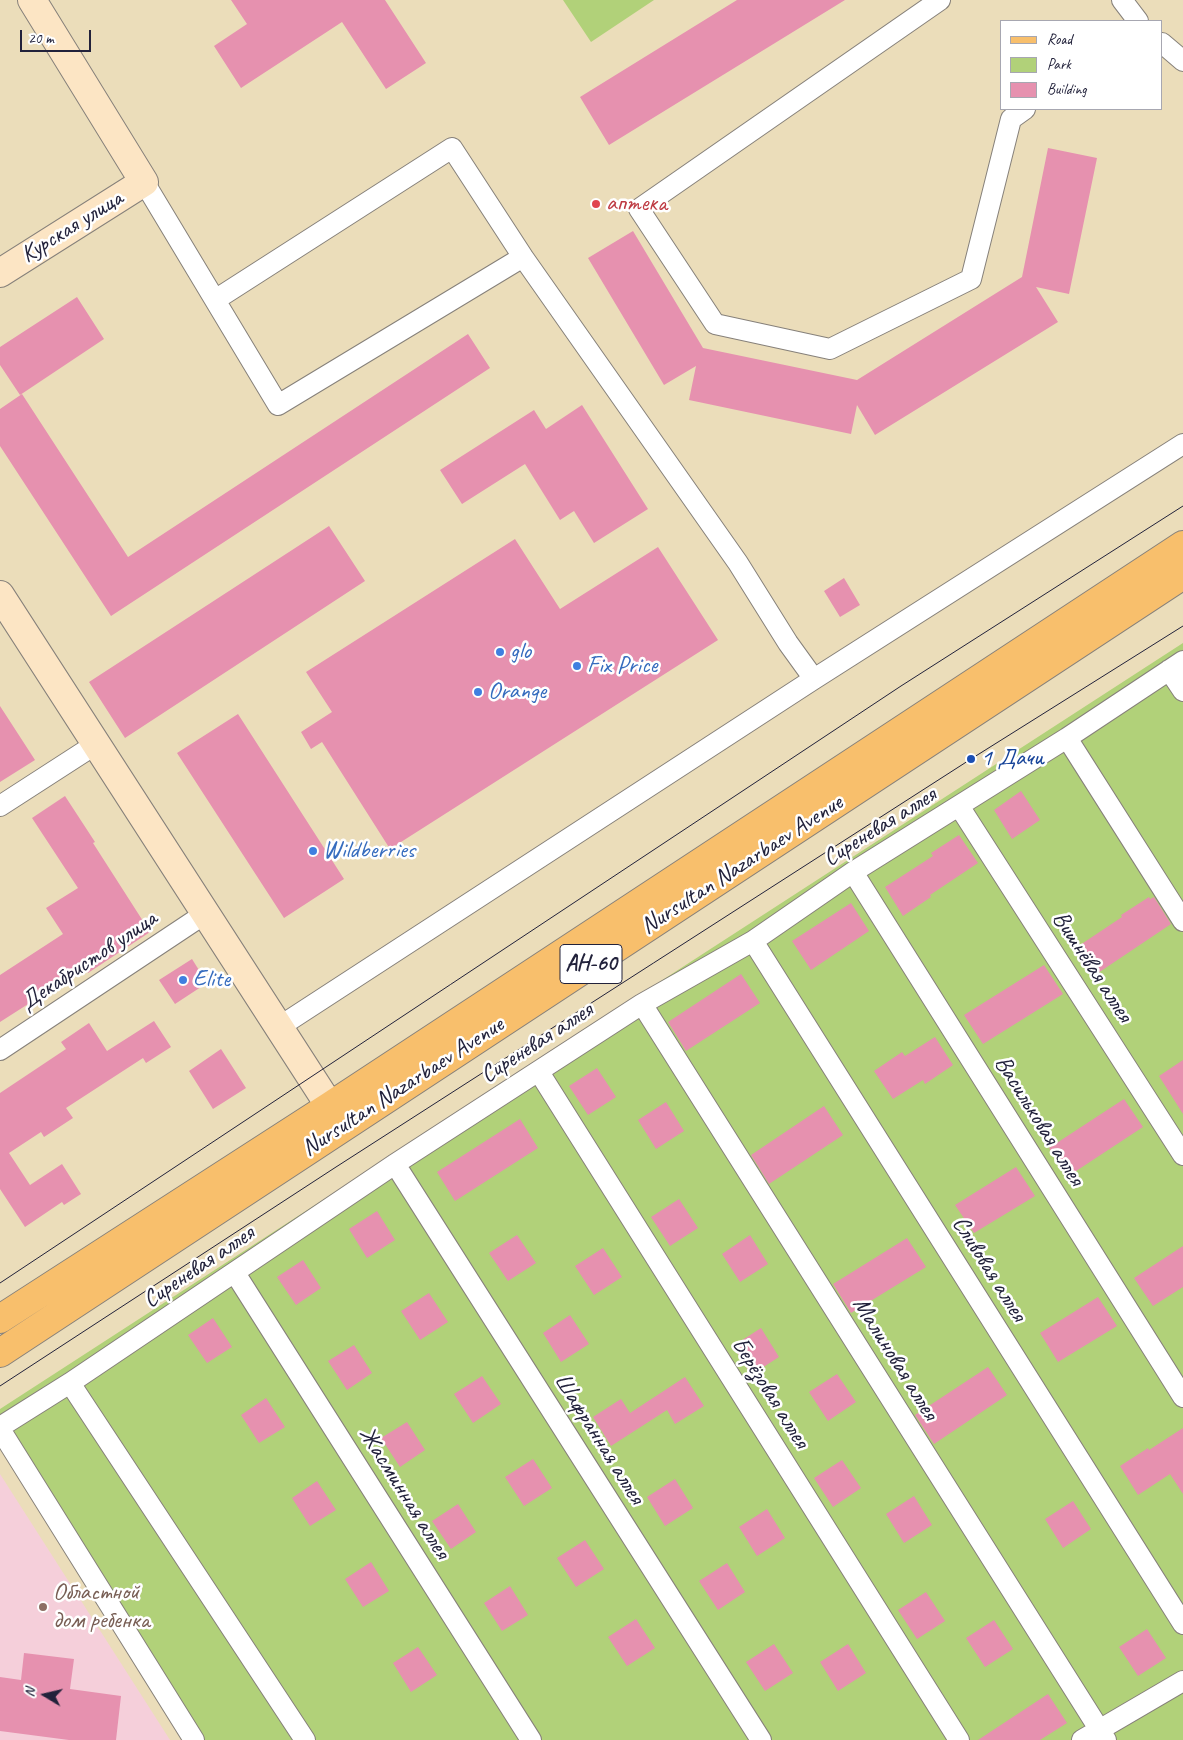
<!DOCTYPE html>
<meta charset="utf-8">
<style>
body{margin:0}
#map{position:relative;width:1183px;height:1740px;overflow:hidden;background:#ebddba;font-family:Caveat,sans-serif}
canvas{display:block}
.legend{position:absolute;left:1000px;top:20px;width:162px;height:90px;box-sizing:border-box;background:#fff;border:1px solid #a7a7b1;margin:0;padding:6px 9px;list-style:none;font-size:15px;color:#22223b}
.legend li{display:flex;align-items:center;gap:10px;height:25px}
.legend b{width:25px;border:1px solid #a7a7b1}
.north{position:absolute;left:20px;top:1670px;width:50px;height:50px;-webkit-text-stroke:4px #fff;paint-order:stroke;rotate:279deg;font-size:14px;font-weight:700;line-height:20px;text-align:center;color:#22223b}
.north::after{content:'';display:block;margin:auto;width:18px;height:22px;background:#22223b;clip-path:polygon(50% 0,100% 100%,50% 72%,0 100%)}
.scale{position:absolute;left:20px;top:30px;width:71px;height:22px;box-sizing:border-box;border:2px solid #22223b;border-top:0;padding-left:6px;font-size:15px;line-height:18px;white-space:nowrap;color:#22223b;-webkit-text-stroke:4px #fff;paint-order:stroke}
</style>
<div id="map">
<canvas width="1183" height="1740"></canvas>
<ul class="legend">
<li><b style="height:6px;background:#f8bf6c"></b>Road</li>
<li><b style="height:14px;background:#b1d179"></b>Park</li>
<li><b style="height:14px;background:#e691af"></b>Building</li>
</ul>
<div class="north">N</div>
<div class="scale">20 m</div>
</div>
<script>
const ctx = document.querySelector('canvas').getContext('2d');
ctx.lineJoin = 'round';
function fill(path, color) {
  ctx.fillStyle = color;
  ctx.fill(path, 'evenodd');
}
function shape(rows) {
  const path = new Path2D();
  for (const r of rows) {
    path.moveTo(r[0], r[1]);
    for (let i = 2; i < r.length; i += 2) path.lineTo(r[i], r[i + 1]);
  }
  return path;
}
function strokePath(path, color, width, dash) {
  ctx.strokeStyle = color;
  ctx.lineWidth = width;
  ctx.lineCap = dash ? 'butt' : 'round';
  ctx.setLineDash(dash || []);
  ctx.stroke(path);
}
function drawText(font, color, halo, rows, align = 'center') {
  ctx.font = font + ' Caveat,sans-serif';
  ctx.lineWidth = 5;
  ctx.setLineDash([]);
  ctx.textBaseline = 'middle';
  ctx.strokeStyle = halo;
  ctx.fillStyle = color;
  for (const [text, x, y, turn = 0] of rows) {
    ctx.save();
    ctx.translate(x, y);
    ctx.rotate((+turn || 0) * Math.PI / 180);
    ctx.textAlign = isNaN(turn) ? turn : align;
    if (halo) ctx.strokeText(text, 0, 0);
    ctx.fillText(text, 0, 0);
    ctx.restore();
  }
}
const built = shape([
 [0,1474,170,1740,0,1740]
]);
const green = shape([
 [563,0,654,0,591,42],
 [1183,643,1183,1740,202,1740,0,1418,0,1409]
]);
const building = shape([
 [231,0,385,0,426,63,386,89,342,22,241,88,214,46,247,24],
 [737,0,845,0,609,145,580,97],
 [1048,148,1097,158,1069,294,1036,287,1058,322,875,435,857,405,851,434,689,400,696,366,664,385,588,258,633,231,703,348,857,380,1022,277],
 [77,297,104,339,20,395,0,365,0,347],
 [468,334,490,368,111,616,0,446,0,409,22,394,128,557],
 [582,405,648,509,594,543,574,511,560,520,525,464,462,504,440,470,534,410,546,429],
 [329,526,365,581,125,738,89,682],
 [515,539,560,609,658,547,718,640,390,849,322,742,311,749,301,732,332,712,306,672],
 [844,578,860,605,840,617,824,591],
 [0,706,35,760,0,782],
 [238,714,344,879,284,918,177,753],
 [1021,791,1040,820,1012,839,994,810],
 [65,796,95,842,93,843,150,932,88,973,86,969,37,1001,36,999,0,1022,0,975,63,934,46,908,78,888,32,818],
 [959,835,978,863,930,895,931,897,903,916,885,887,933,856,931,853],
 [1149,897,1150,899,1154,897,1171,924,1098,973,1080,945,1122,917,1121,915],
 [851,903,869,931,811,970,792,941],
 [192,959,207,983,175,1004,159,980],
 [1044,965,1063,994,983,1044,964,1015],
 [741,974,760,1003,686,1051,668,1022],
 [154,1021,171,1047,146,1063,143,1058,66,1108,73,1118,44,1137,41,1132,9,1153,30,1185,62,1164,81,1194,64,1205,62,1202,25,1227,0,1189,0,1093,66,1049,61,1042,89,1023,107,1051],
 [935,1037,953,1065,925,1084,923,1080,893,1099,874,1071,902,1052,905,1056],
 [221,1049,246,1088,213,1109,189,1071],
 [1183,1060,1183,1114,1159,1076],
 [597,1068,616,1097,588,1115,569,1086],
 [1124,1099,1143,1127,1067,1177,1049,1148],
 [666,1102,684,1131,656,1149,638,1120],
 [824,1106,843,1135,769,1184,751,1155],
 [520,1119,538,1148,455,1201,437,1172],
 [1016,1167,1035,1196,974,1233,955,1205],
 [679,1199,698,1228,670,1246,651,1217],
 [377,1211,395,1240,367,1258,349,1229],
 [517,1235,536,1263,508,1281,489,1253],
 [750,1235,768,1264,740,1282,722,1254],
 [907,1238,926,1267,851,1313,833,1284],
 [1183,1246,1183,1287,1153,1306,1134,1278],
 [603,1248,622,1277,594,1295,575,1266],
 [303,1260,321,1288,296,1305,277,1277],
 [429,1293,448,1322,420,1340,401,1311],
 [1098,1297,1117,1326,1058,1362,1040,1333],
 [570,1315,589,1344,561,1362,543,1333],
 [213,1318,232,1347,207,1363,188,1335],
 [761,1328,779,1357,751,1375,733,1346],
 [354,1345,372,1373,347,1390,328,1361],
 [988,1367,1007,1395,934,1444,915,1415],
 [837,1374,856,1402,828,1421,809,1392],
 [482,1376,501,1404,473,1423,454,1394],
 [685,1377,704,1406,675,1424,667,1410,611,1446,593,1417,621,1399,630,1413],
 [266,1398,285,1427,259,1443,241,1415],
 [407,1422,425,1450,400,1467,381,1438],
 [1183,1428,1183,1494,1170,1474,1138,1495,1120,1466,1148,1448,1149,1450],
 [533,1459,552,1488,524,1506,505,1477],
 [842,1460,861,1488,833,1507,814,1478],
 [675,1479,693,1508,665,1526,647,1497],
 [317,1481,336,1510,310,1526,292,1498],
 [914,1496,932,1525,904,1543,886,1514],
 [1073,1501,1091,1529,1063,1548,1045,1519],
 [458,1504,476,1532,451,1549,432,1521],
 [767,1509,785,1538,757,1556,739,1527],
 [585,1540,604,1569,576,1587,557,1558],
 [371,1562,389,1591,363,1607,345,1579],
 [727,1563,745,1592,718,1610,699,1581],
 [510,1586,528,1615,502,1631,484,1603],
 [926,1592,945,1621,917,1639,898,1610],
 [636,1619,655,1648,627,1666,608,1637],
 [994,1620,1013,1649,985,1667,966,1638],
 [1147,1629,1166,1658,1138,1676,1119,1647],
 [774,1644,793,1673,765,1691,746,1662],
 [848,1644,866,1673,838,1691,820,1662],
 [418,1647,437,1675,411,1692,393,1663],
 [24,1653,74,1659,70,1689,121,1696,116,1740,69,1740,0,1731,0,1677,21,1680],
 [1048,1694,1067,1723,1040,1740,978,1740]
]);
const street = shape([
 [940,0,639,209,715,324,830,349,971,279,1011,119,1025,109],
 [1122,0,1138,21],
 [1162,43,1183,61],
 [144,182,278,405,523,257],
 [215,300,452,148,523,257,738,563,788,643,814,679],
 [1169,670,1183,691],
 [1067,738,1183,921],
 [0,806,96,744],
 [959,806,1183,1155],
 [853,872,1183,1397],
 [753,941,1183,1624],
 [642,1004,1106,1740],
 [279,1027,814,679,1183,444],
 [0,1050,206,913],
 [539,1072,959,1740],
 [395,1164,761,1740],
 [235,1273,531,1740],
 [70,1383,305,1740],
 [0,1427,70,1383,395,1164,642,1004,753,941,853,872,1067,738,1183,661],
 [0,1429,194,1740],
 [1082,1740,1183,1681]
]);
const secondary = shape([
 [0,273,144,182,32,0],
 [0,595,342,1125]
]);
const primary = shape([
 [0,1319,330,1106,1183,545],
 [0,1353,1183,575]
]);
const tram = shape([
 [0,1283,901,686,1183,506],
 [0,1386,336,1167,971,759,1183,626]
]);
const markers = [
 [596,204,5,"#e0444e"],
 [500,652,5,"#3f7fe0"],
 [577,666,5,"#3f7fe0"],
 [478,692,5,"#3f7fe0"],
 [971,759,5,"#1a4fb4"],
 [313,851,5,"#3f7fe0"],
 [183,980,5,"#3f7fe0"],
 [43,1607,5,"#8d6e63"]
];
const shields = [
 [591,964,62]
];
const shieldNames = [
 ["АН-60",591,964]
];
const healthNames = [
 ["аптека",606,204]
];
const streetNames = [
 ["Курская улица",72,227,-32],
 ["Сиреневая аллея",880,827,-32],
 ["Nursultan Nazarbaev Avenue",742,865,-33],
 ["Декабристов улица",89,961,-34],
 ["Вишнёвая аллея",1092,967,57],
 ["Сиреневая аллея",537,1043,-33],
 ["Nursultan Nazarbaev Avenue",403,1087,-33],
 ["Васильковая аллея",1039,1121,58],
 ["Сиреневая аллея",199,1267,-34],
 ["Сливовая аллея",989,1269,58],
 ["Малиновая аллея",895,1359,58],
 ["Берёзовая аллея",770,1393,58],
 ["Шафранная аллея",599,1439,58],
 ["Жасминная аллея",404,1493,58]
];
const shopNames = [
 ["glo",510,652],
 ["Fix Price",587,666],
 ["Orange",488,692],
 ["Wildberries",323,851],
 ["Elite",193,980]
];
const transitNames = [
 ["1 Дачи",981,759]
];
const educationNames = [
 ["Областной",53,1593],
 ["дом ребенка",53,1621]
];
fill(built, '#f5cfda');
fill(green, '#b1d179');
fill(building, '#e691af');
strokePath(street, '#86807a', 22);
strokePath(secondary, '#86807a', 30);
strokePath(primary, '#86807a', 30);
strokePath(street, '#fff', 20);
strokePath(secondary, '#fce5c4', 28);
strokePath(primary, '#f8bf6c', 28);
strokePath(tram, '#22223b', 1);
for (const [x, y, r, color] of markers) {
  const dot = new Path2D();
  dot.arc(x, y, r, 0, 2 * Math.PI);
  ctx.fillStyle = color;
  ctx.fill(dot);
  strokePath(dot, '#fff', 2);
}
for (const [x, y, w] of shields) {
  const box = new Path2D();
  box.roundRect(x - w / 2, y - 19.5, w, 39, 4);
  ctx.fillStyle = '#fff';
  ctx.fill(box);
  strokePath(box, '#22223b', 1);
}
drawText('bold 22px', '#22223b', null, shieldNames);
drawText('24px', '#be3a42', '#fff', healthNames, 'left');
drawText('24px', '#22223b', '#fff', streetNames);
drawText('24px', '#366cbe', '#fff', shopNames, 'left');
drawText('24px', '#164399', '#fff', transitNames, 'left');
drawText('24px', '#785e54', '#fff', educationNames, 'left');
</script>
